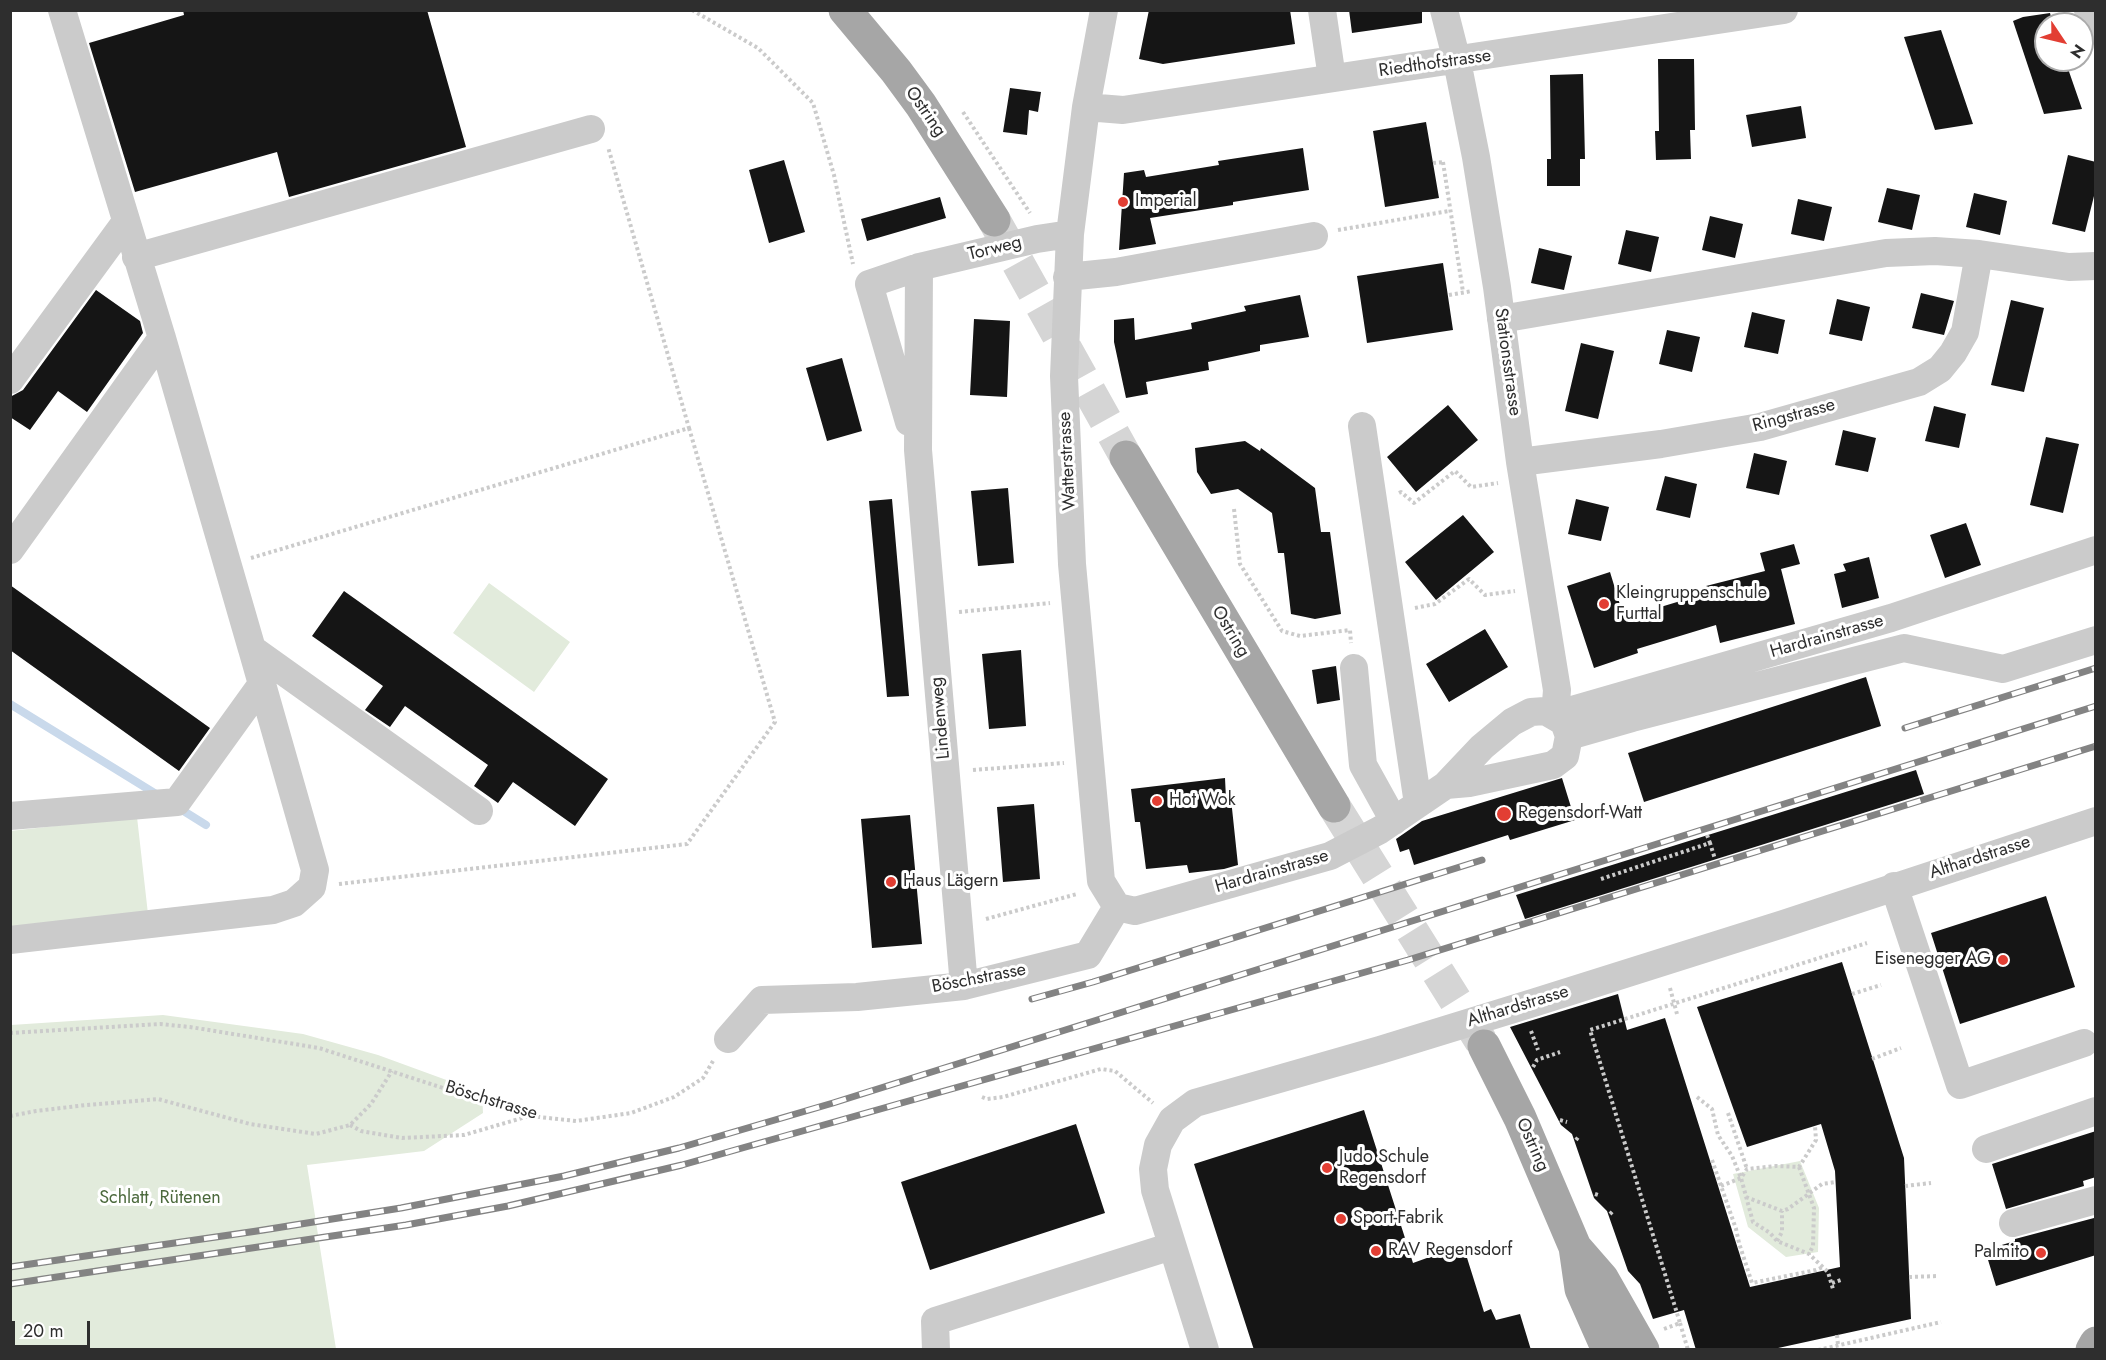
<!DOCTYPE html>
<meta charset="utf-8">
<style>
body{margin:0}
#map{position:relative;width:2106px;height:1360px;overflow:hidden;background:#fff;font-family:Jost,sans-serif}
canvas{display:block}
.frame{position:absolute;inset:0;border:12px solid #2e2e2e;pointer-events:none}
.north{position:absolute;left:2034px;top:12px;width:60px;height:60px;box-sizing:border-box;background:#fff;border:2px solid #ababab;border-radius:50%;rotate:125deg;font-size:16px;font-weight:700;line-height:24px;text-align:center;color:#2e2e2e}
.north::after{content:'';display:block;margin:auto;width:21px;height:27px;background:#e23e33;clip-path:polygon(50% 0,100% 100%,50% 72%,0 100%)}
.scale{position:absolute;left:12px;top:1321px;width:78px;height:27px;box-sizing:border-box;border:3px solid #2e2e2e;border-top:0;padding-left:8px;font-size:18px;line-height:21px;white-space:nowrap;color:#2e2e2e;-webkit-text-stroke:4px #fff;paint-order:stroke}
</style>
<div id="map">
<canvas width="2106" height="1360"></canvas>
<div class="frame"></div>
<div class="north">N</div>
<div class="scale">20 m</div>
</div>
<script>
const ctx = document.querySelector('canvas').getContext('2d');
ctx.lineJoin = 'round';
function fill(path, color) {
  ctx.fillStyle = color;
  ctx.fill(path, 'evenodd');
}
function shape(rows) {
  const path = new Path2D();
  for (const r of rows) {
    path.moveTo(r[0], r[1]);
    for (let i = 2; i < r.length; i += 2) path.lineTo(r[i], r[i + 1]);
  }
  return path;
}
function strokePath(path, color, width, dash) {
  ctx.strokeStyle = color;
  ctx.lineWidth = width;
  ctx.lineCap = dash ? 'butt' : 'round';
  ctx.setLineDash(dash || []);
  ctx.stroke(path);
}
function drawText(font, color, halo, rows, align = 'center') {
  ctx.font = font + ' Jost,sans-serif';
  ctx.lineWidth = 6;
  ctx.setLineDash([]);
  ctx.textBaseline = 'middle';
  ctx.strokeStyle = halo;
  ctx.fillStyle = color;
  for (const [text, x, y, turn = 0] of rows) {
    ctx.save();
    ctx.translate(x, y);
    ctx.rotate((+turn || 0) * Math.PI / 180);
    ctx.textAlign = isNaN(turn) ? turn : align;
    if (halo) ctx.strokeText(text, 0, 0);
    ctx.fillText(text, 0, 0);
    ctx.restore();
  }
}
const green = shape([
 [489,583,570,642,534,692,453,633],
 [137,817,148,914,11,930,10,831],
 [163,1015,303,1034,378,1055,482,1093,483,1113,424,1151,307,1165,336,1349,11,1349,11,1025],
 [1800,1161,1819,1208,1818,1252,1786,1257,1748,1227,1733,1174]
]);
const stream = shape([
 [10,704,156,794],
 [182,810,206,825]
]);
const building = shape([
 [183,10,427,10,466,147,289,197,277,152,135,192,89,43,184,15],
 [1149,10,1290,10,1295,44,1163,64,1139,59],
 [1349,10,1422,10,1422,23,1352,33],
 [2050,13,2053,24,2046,24,2046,60,2065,60,2082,109,2044,114,2013,21,2023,17],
 [1941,30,1973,124,1935,130,1904,37],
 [1658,59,1694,59,1695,130,1690,130,1691,159,1656,160,1655,131,1659,131],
 [1583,74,1585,159,1580,159,1580,186,1547,186,1547,159,1551,159,1550,75],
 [1010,88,1041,92,1038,112,1029,110,1027,135,1003,132],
 [1801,106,1806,138,1752,147,1746,115],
 [1426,122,1439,198,1385,207,1373,131],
 [1303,148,1309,190,1233,202,1233,205,1150,218,1156,244,1119,250,1124,173,1144,170,1146,177,1219,165,1218,161],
 [2068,155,2096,162,2096,188,2085,232,2052,224],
 [784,160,805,232,769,243,749,170],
 [1887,188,1920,195,1912,230,1878,222],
 [1974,193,2007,201,2000,235,1966,227],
 [940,197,946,218,867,241,861,219],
 [1798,199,1832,207,1824,241,1791,234],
 [1710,216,1743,224,1735,258,1702,250],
 [1626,230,1659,237,1651,272,1618,264],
 [1539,248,1572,256,1564,290,1531,283],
 [1443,263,1453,330,1367,343,1357,276],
 [96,290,140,321,143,333,87,412,58,391,30,430,10,417,10,397,23,390],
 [1921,293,1954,301,1944,335,1912,328],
 [1300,295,1309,337,1260,345,1260,351,1208,362,1209,370,1146,382,1148,394,1126,398,1114,342,1114,320,1134,318,1135,340,1192,329,1191,323,1246,311,1244,306],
 [1837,299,1870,307,1862,341,1829,334],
 [2011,300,2044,308,2024,392,1991,385],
 [1752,312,1785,320,1778,354,1744,347],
 [974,319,1010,321,1007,397,970,395],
 [1667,330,1700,337,1692,372,1659,364],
 [1581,343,1614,351,1598,419,1565,411],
 [842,358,862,431,827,441,806,368],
 [1448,405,1478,440,1416,492,1387,457],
 [1934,406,1966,414,1959,448,1925,441],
 [1843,430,1876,438,1868,472,1835,465],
 [2046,437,2079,444,2063,513,2030,505],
 [1245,441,1260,451,1261,448,1315,488,1321,532,1330,532,1341,614,1315,619,1291,614,1284,553,1278,553,1272,513,1238,489,1211,494,1197,472,1195,448],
 [1754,453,1787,461,1779,495,1746,488],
 [1665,476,1697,484,1690,518,1656,510],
 [1008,488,1014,563,978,566,971,491],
 [892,499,909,696,887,697,869,501],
 [1576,499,1609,507,1601,541,1568,534],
 [1463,515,1494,552,1436,600,1405,562],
 [1966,523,1981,565,1945,578,1930,535],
 [1794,544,1800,564,1781,569,1795,624,1720,643,1716,625,1637,649,1638,653,1594,668,1567,586,1610,572,1624,618,1707,593,1706,586,1765,571,1760,553],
 [1869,557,1879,598,1842,608,1834,574,1846,571,1843,564],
 [10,585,210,728,179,771,10,650],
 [344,591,608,779,575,826,513,782,498,803,474,786,488,765,405,706,390,727,365,710,383,686,312,636],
 [1485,629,1508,667,1449,702,1426,664],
 [1021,650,1026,726,989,729,982,654],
 [1336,666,1340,700,1317,704,1312,670],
 [1866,677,1881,726,1644,802,1628,753],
 [1916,770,1924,794,1525,919,1516,895],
 [1225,778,1226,799,1231,799,1238,865,1224,869,1189,873,1187,865,1146,869,1140,822,1135,822,1131,789],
 [1562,778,1575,820,1510,840,1508,835,1414,865,1409,849,1400,852,1396,839,1422,821],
 [1034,804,1040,879,1003,882,997,807],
 [910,815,922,944,872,948,861,819],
 [2046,896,2075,987,1960,1024,1931,933],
 [1842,962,1904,1158,1911,1319,1769,1350,1696,1350,1684,1310,1653,1319,1640,1284,1628,1271,1607,1211,1594,1198,1572,1134,1561,1125,1510,1027,1618,994,1627,1030,1665,1018,1750,1287,1840,1267,1835,1171,1821,1124,1747,1147,1697,1007],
 [1364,1110,1413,1263,1463,1245,1484,1312,1491,1309,1496,1320,1520,1314,1531,1350,1254,1350,1194,1164],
 [1076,1124,1105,1213,930,1270,901,1182],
 [2096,1131,2096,1177,2083,1181,2084,1186,2006,1209,1992,1164],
 [2094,1218,2096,1255,1996,1286,1985,1250,2015,1241,2015,1239]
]);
const majorTunnel = shape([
 [994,220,1126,457],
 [1334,806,1484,1046]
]);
const path = shape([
 [692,10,758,48,813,103,834,175,853,264],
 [963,112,1030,213],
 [1443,162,1463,292],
 [1433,163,1444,162],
 [1338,230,1449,211],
 [1449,295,1472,291],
 [1399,493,1401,492,1414,503,1455,471,1471,487,1498,483],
 [1234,509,1240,564,1282,631,1300,636,1350,630,1351,643],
 [251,558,689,428,608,147],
 [1415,608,1435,604,1469,579,1485,595,1515,591],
 [959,612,1050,603],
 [973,770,1064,763],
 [1707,835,1710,843],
 [1601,879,1710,843,1715,859],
 [339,884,687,844,775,722,689,428],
 [986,919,1077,894],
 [1670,988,1677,1014],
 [1852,994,1881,985],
 [1531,1031,1538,1050],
 [10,1033,160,1024,190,1027,319,1048,530,1116,576,1121,631,1113,674,1097,703,1078,713,1061],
 [1872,1059,1901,1048],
 [1533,1067,1537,1060,1560,1052],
 [982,1097,987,1099,1003,1097,1101,1069,1115,1071,1153,1103],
 [1697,1097,1712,1109,1718,1135,1732,1156,1741,1178,1753,1222,1770,1233,1777,1241,1809,1254,1828,1272,1833,1289],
 [1728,1113,1747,1169],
 [10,1116,36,1111,86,1105,158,1099,250,1124,316,1134,350,1125,371,1104,392,1071],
 [1560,1120,1567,1122],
 [350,1125,361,1131,402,1138,464,1135,529,1116],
 [1576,1140,1579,1136],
 [1712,1160,1736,1229,1739,1243,1752,1283,1816,1270,1823,1267],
 [1799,1167,1814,1208,1813,1246,1809,1254],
 [1721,1186,1741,1178,1747,1169,1776,1166,1799,1167,1816,1140,1815,1126],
 [1905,1186,1931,1183],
 [1595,1194,1598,1195],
 [1746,1197,1782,1211,1788,1209,1822,1184,1836,1182],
 [1610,1214,1613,1211],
 [1777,1241,1782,1232,1782,1211],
 [1909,1277,1939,1276],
 [1832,1283,1841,1280],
 [1680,1323,1688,1350],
 [1664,1329,1680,1323,1590,1030,1867,943],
 [1837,1335,1838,1345],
 [1818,1350,1941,1322]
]);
const minor = shape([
 [62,10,162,338,252,649,479,811],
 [1104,10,1086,107,1070,234,1064,376,1072,564,1101,881,1117,907],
 [1322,10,1332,78],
 [1444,10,1457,61,1476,157,1497,287,1520,462,1557,690,1555,715],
 [2088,10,2096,31],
 [1086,107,1123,110,1784,10],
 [136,257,591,129],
 [919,267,918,450,964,986],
 [1067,277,1116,272,1314,236],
 [1501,319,1886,253,1935,251,1979,254,2069,267,2096,266],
 [10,380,125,223],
 [909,422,869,284,919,267,1037,239,1070,234],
 [1362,426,1418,804],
 [1520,462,1661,444,1760,427,1919,382,1940,369,1953,353,1965,332,1979,254],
 [10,550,162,338],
 [1354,668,1363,765,1394,821],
 [1555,715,1891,618,2096,550],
 [1569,736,1632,718,1904,648,2003,669,2096,640],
 [10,816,177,802,262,684],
 [1894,886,1960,1085,2084,1043],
 [1117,907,1135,911,1330,856,1380,830,1446,785,1482,747,1512,722,1531,712,1545,711,1564,722,1569,736,1565,756,1553,765,1469,783,1446,785],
 [10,940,273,910,294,903,312,887,315,870,252,649],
 [728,1039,762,1000,857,997,964,986,1088,955,1117,907],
 [1986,1149,2096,1111],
 [2013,1223,2096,1200],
 [936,1350,935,1321,1172,1246],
 [1205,1350,1155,1190,1153,1169,1158,1145,1172,1120,1195,1103,1380,1050,1536,1002,1783,924,2096,821]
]);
const major = shape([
 [845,10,896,71,921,105,994,220],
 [1126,457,1334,806],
 [1484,1046,1520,1118,1575,1247,1581,1289,1608,1350],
 [1575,1247,1602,1278,1643,1350],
 [2092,1350,2096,1343]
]);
const rail = shape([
 [1905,728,2096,668],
 [1032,999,1093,982,1482,860],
 [10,1267,257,1231,401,1208,564,1176,679,1148,833,1103,2096,706],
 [10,1284,406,1225,508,1206,682,1165,1408,960,2096,746]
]);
const markers = [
 [1123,202,6,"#e23e33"],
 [1604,604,6,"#e23e33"],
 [1157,801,6,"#e23e33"],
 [1504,814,8,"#e23e33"],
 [891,882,6,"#e23e33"],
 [2003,960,6,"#e23e33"],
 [1327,1168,6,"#e23e33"],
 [1341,1219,6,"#e23e33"],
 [1376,1251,6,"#e23e33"],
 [2041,1253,6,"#e23e33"]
];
const streetNames = [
 ["Riedthofstrasse",1435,64,-8],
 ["Ostring",925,112,55],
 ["Torweg",995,249,-14],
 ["Stationsstrasse",1507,362,82],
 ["Ringstrasse",1794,416,-15],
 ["Watterstrasse",1068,461,-93],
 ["Ostring",1230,632,59],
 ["Hardrainstrasse",1827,637,-16],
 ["Lindenweg",941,718,-95],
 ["Althardstrasse",1980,858,-18],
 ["Hardrainstrasse",1272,872,-16],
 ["Böschstrasse",979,979,-11],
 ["Althardstrasse",1518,1007,-17],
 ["Böschstrasse",491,1101,17],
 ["Ostring",1532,1145,66]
];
const poiNames = [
 ["Imperial",1135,202],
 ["Kleingruppenschule",1616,594],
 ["Furttal",1616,615],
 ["Hot Wok",1169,801],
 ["Regensdorf-Watt",1518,814],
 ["Haus Lägern",903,882],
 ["Eisenegger AG",1991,960,"right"],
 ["Judo Schule",1339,1158],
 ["Regensdorf",1339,1179],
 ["Sport-Fabrik",1353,1219],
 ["RAV Regensdorf",1388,1251],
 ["Palmito",2029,1253,"right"]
];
const parkNames = [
 ["Schlatt, Rütenen",160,1199]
];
fill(green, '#e2ebdc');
strokePath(stream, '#c9d9eb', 8);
fill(building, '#151515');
strokePath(majorTunnel, '#d5d5d5', 33, [33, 16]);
strokePath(path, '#cbcbcb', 4, [3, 3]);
strokePath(minor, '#cbcbcb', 28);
strokePath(major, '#a6a6a6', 33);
strokePath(rail, '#838383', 7);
strokePath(rail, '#fff', 4.5, [14]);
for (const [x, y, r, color] of markers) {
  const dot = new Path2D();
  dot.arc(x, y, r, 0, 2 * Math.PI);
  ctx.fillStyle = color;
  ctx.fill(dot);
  strokePath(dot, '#fff', 2);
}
drawText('18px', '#2e2e2e', '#fff', streetNames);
drawText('18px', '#2e2e2e', '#fff', poiNames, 'left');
drawText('18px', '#4b693c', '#fff', parkNames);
</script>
